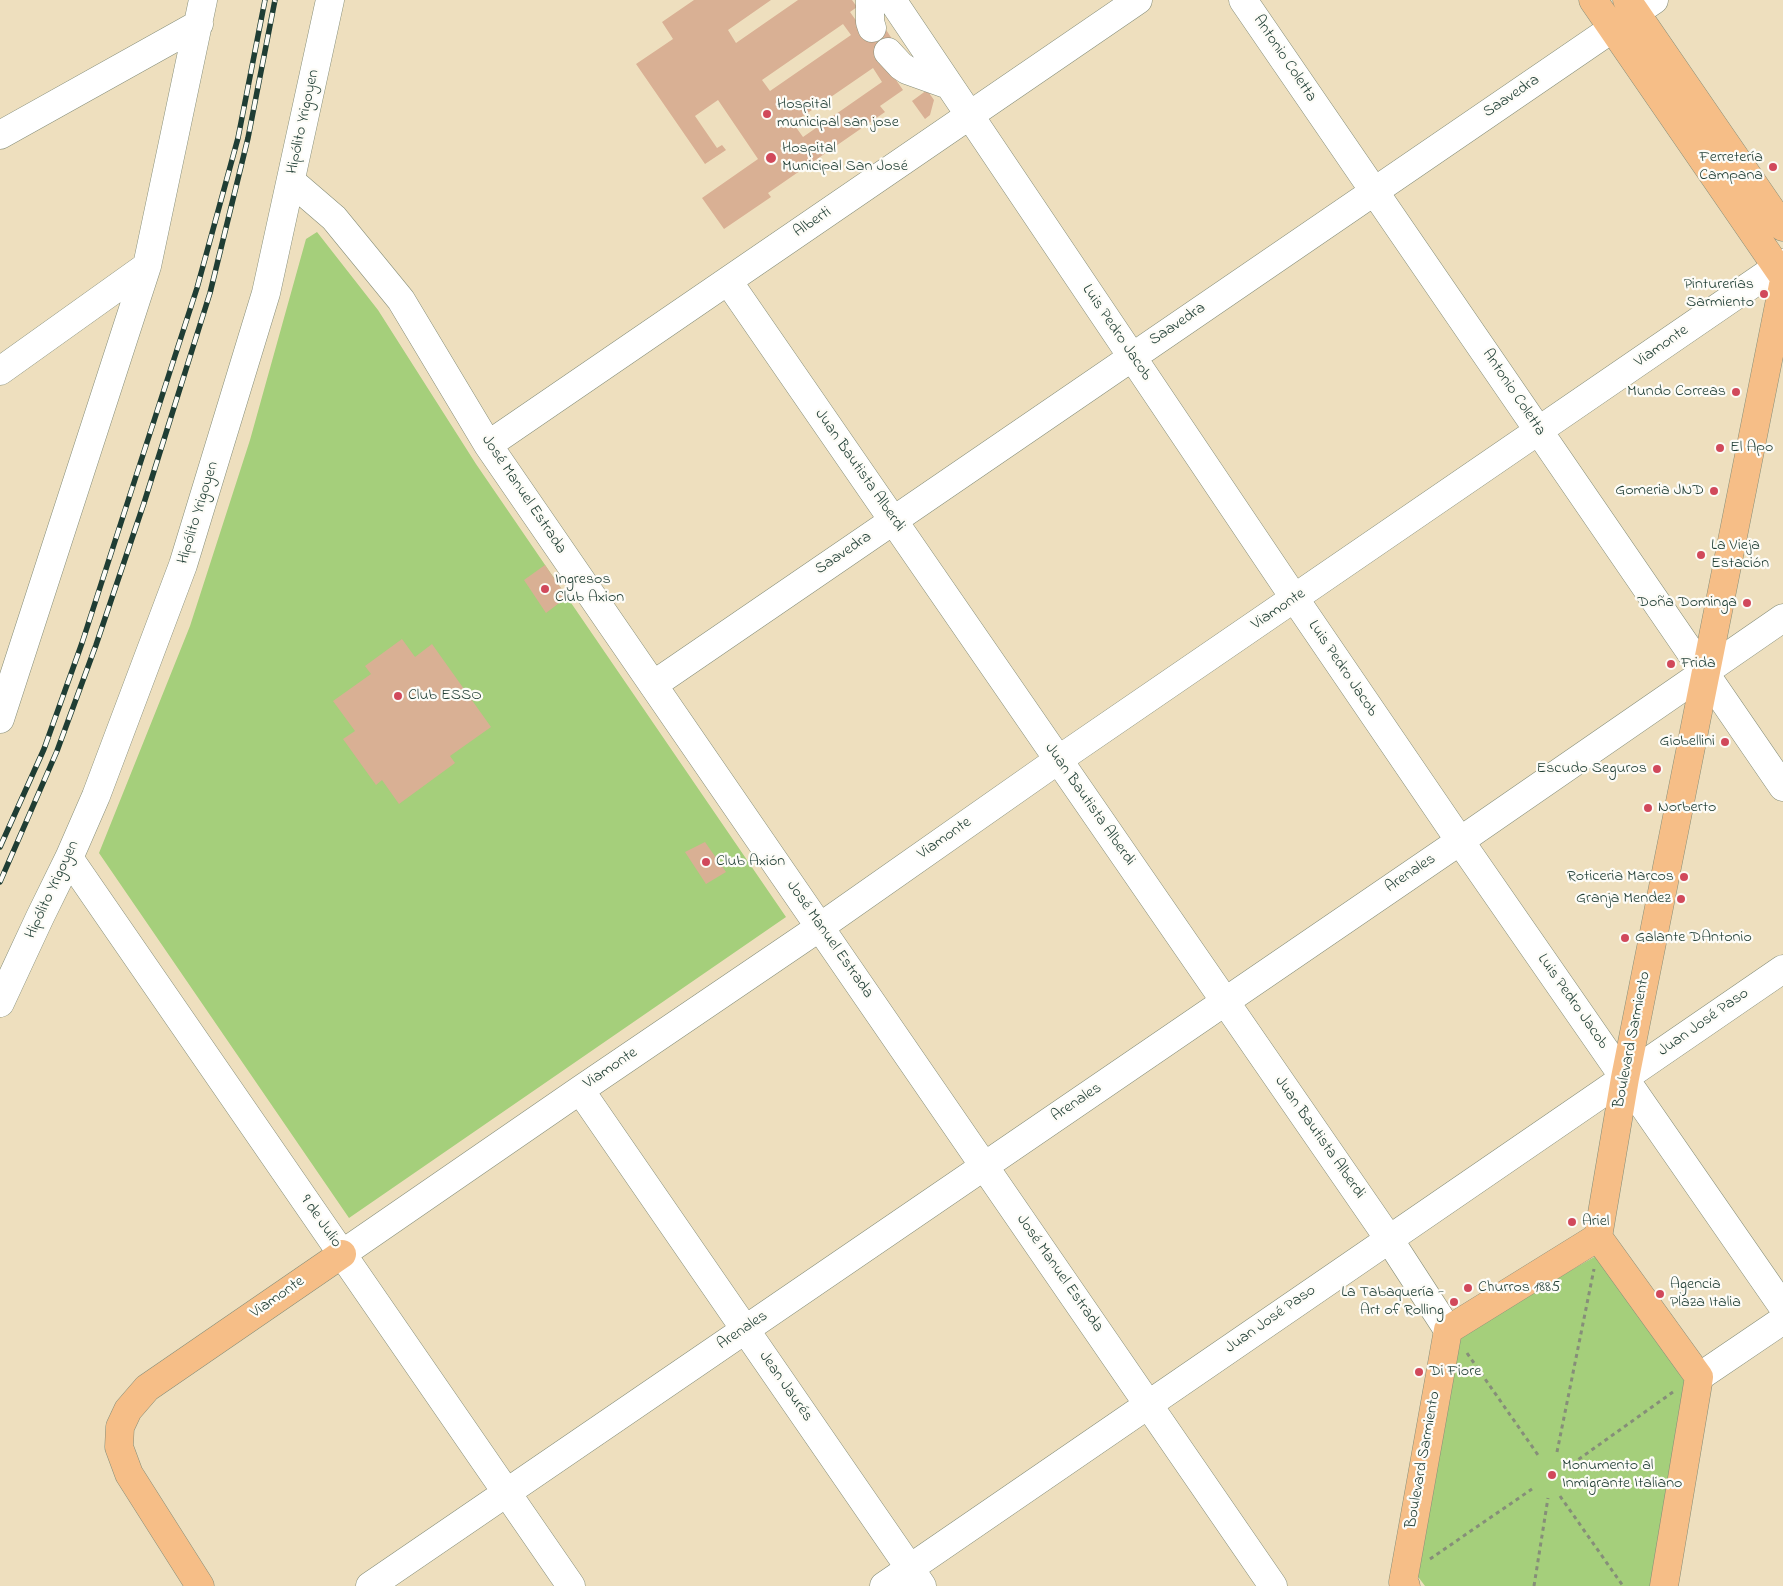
<!DOCTYPE html>
<meta charset="utf-8">
<style>
body{margin:0}
canvas{display:block;background:#eedfbe}
</style>
<canvas width="1783" height="1586"></canvas>
<script>
const ctx = document.querySelector('canvas').getContext('2d');
ctx.lineJoin = 'round';
function fill(path, color) {
  ctx.fillStyle = color;
  ctx.fill(path, 'evenodd');
}
function shape(rows) {
  const path = new Path2D();
  for (const r of rows) {
    path.moveTo(r[0], r[1]);
    for (let i = 2; i < r.length; i += 2) path.lineTo(r[i], r[i + 1]);
  }
  return path;
}
function strokePath(path, color, width, dash) {
  ctx.strokeStyle = color;
  ctx.lineWidth = width;
  ctx.lineCap = dash ? 'butt' : 'round';
  ctx.setLineDash(dash || []);
  ctx.stroke(path);
}
function drawText(font, color, halo, rows, align = 'center') {
  ctx.font = font + ' "Indie Flower",sans-serif';
  ctx.lineWidth = 4.5;
  ctx.setLineDash([]);
  ctx.textBaseline = 'middle';
  ctx.strokeStyle = halo;
  ctx.fillStyle = color;
  for (const [text, x, y, turn = 0] of rows) {
    ctx.save();
    ctx.translate(x, y);
    ctx.rotate((+turn || 0) * Math.PI / 180);
    ctx.textAlign = isNaN(turn) ? turn : align;
    if (halo) ctx.strokeText(text, 0, 0);
    ctx.fillText(text, 0, 0);
    ctx.restore();
  }
}
const green = shape([
 [317,232,378,310,476,464,786,917,349,1218,99,853,190,626,250,440,306,239],
 [1596,1256,1686,1383,1652,1586,1425,1586,1413,1570,1455,1337]
]);
const building = shape([
 [694,0,771,0,728,30,736,43,798,0,852,0,857,7,850,12,865,33,881,22,896,45,880,57,903,90,880,106,885,112,768,193,771,197,724,229,702,198,758,159,718,100,695,116,717,148,722,145,726,150,705,164,636,64,673,39,662,22],
 [843,24,851,35,770,91,762,80],
 [873,68,882,82,803,137,793,123],
 [927,90,934,100,930,115,925,119,912,101],
 [545,565,567,597,546,613,524,580],
 [402,639,415,657,432,644,491,727,450,756,455,763,399,804,382,780,376,785,343,739,355,731,333,701,371,674,365,666],
 [705,842,726,872,706,884,685,852]
]);
const path = shape([
 [1467,1353,1538,1455],
 [1557,1452,1594,1269],
 [1572,1464,1673,1392],
 [1560,1496,1623,1586],
 [1430,1559,1532,1489],
 [1534,1586,1548,1498]
]);
const minor = shape([
 [870,0,870,22,872,28],
 [892,0,1295,599,1460,841,1783,1307],
 [1243,0,1783,787],
 [888,52,901,66,907,70,949,85],
 [0,135,199,24],
 [291,181,334,218,401,300,488,445,1273,1586],
 [728,281,1389,1239,1448,1330],
 [0,371,147,266],
 [488,445,1138,0],
 [653,685,1654,0],
 [0,719,147,266,203,0],
 [69,858,571,1586],
 [0,1003,40,917,69,858,96,796,183,565,266,293,330,0],
 [580,1090,922,1586],
 [342,1254,580,1090,820,927,1058,760,1783,263],
 [1699,1377,1783,1320],
 [370,1586,1460,841,1783,618],
 [884,1586,1783,969]
]);
const major = shape([
 [1593,0,1783,276],
 [1627,0,1783,227],
 [200,1586,129,1474,119,1447,120,1427,128,1410,147,1388,342,1254],
 [1406,1586,1403,1582,1448,1330,1598,1237],
 [1664,1586,1699,1377,1598,1237,1625,1078,1783,285]
]);
const rail = shape([
 [0,847,44,749,82,643,197,288,238,138,265,0],
 [0,882,57,751,96,645,144,503,210,293,248,138,275,0]
]);
const markers = [
 [767,114,5,"#d1495b"],
 [771,158,6,"#d1495b"],
 [1773,167,5,"#d1495b"],
 [1764,294,5,"#d1495b"],
 [1736,392,5,"#d1495b"],
 [1720,448,5,"#d1495b"],
 [1714,491,5,"#d1495b"],
 [1701,555,5,"#d1495b"],
 [545,589,5,"#d1495b"],
 [1747,603,5,"#d1495b"],
 [1671,664,5,"#d1495b"],
 [398,696,5,"#d1495b"],
 [1725,742,5,"#d1495b"],
 [1657,769,5,"#d1495b"],
 [1648,808,5,"#d1495b"],
 [706,862,5,"#d1495b"],
 [1684,877,5,"#d1495b"],
 [1681,899,5,"#d1495b"],
 [1625,938,5,"#d1495b"],
 [1572,1222,5,"#d1495b"],
 [1468,1288,5,"#d1495b"],
 [1660,1294,5,"#d1495b"],
 [1454,1302,5,"#d1495b"],
 [1419,1372,5,"#d1495b"],
 [1552,1475,5,"#d1495b"]
];
const streetNames = [
 ["Antonio Coletta",1284,59,56],
 ["Saavedra",1512,97,-34],
 ["Hipólito Yrigoyen",304,122,-78],
 ["Alberti",813,223,-34],
 ["Saavedra",1178,325,-34],
 ["Luis Pedro Jacob",1116,333,56],
 ["Viamonte",1662,347,-35],
 ["Antonio Coletta",1513,393,56],
 ["Juan Bautista Alberdi",859,471,55],
 ["José Manuel Estrada",523,495,56],
 ["Hipólito Yrigoyen",199,513,-73],
 ["Saavedra",844,554,-34],
 ["Viamonte",1279,610,-34],
 ["Luis Pedro Jacob",1342,669,56],
 ["Juan Bautista Alberdi",1089,805,55],
 ["Viamonte",945,839,-35],
 ["Arenales",1411,874,-34],
 ["Hipólito Yrigoyen",53,890,-65],
 ["José Manuel Estrada",829,940,55],
 ["Luis Pedro Jacob",1572,1002,55],
 ["Juan José Paso",1704,1023,-35],
 ["Boulevard Sarmiento",1633,1040,-79],
 ["Viamonte",611,1069,-34],
 ["Arenales",1077,1103,-34],
 ["Juan Bautista Alberdi",1319,1138,55],
 ["9 de Julio",320,1222,55],
 ["José Manuel Estrada",1059,1274,55],
 ["Viamonte",278,1298,-35],
 ["Juan José Paso",1271,1320,-35],
 ["Arenales",743,1331,-34],
 ["Jean Jaurés",785,1387,55],
 ["Boulevard Sarmiento",1424,1460,-80]
];
const poiNames = [
 ["Hospital",777,105],
 ["municipal san jose",777,123],
 ["Hospital",782,149],
 ["Municipal San José",782,167],
 ["Ferretería",1763,158,"right"],
 ["Campana",1763,176,"right"],
 ["Pinturerías",1754,285,"right"],
 ["Sarmiento",1754,303,"right"],
 ["Mundo Correas",1726,392,"right"],
 ["El Apo",1730,448],
 ["Gomeria JND",1704,491,"right"],
 ["La Vieja",1711,546],
 ["Estación",1711,564],
 ["Ingresos",555,580],
 ["Club Axion",555,598],
 ["Doña Dominga",1737,603,"right"],
 ["Frida",1681,664],
 ["Club ESSO",408,696],
 ["Giobellini",1715,742,"right"],
 ["Escudo Seguros",1647,769,"right"],
 ["Norberto",1658,808],
 ["Club Axión",716,862],
 ["Roticeria Marcos",1674,877,"right"],
 ["Granja Mendez",1671,899,"right"],
 ["Galante DAntonio",1635,938],
 ["Ariel",1582,1222],
 ["Agencia",1670,1285],
 ["Plaza Italia",1670,1303],
 ["Churros 1885",1478,1288],
 ["La Tabaquería -",1444,1293,"right"],
 ["Art of Rolling",1444,1311,"right"],
 ["Di Fiore",1429,1372],
 ["Monumento al",1562,1466],
 ["Inmigrante Italiano",1562,1484]
];
fill(green, '#a5cf7b');
fill(building, '#d9b094');
strokePath(minor, '#868e79', 29);
strokePath(major, '#868e79', 29);
strokePath(path, '#868e79', 3, [4, 4]);
strokePath(minor, '#fff', 28);
strokePath(major, '#f6be87', 28);
strokePath(rail, '#1f3d34', 5.5);
strokePath(rail, '#fdfcf7', 4, [11]);
for (const [x, y, r, color] of markers) {
  const dot = new Path2D();
  dot.arc(x, y, r, 0, 2 * Math.PI);
  ctx.fillStyle = color;
  ctx.fill(dot);
  strokePath(dot, '#fdfcf7', 2);
}
drawText('16px', '#1f3d34', '#fdfcf7', streetNames);
drawText('16px', '#1f3d34', '#fdfcf7', poiNames, 'left');
</script>
